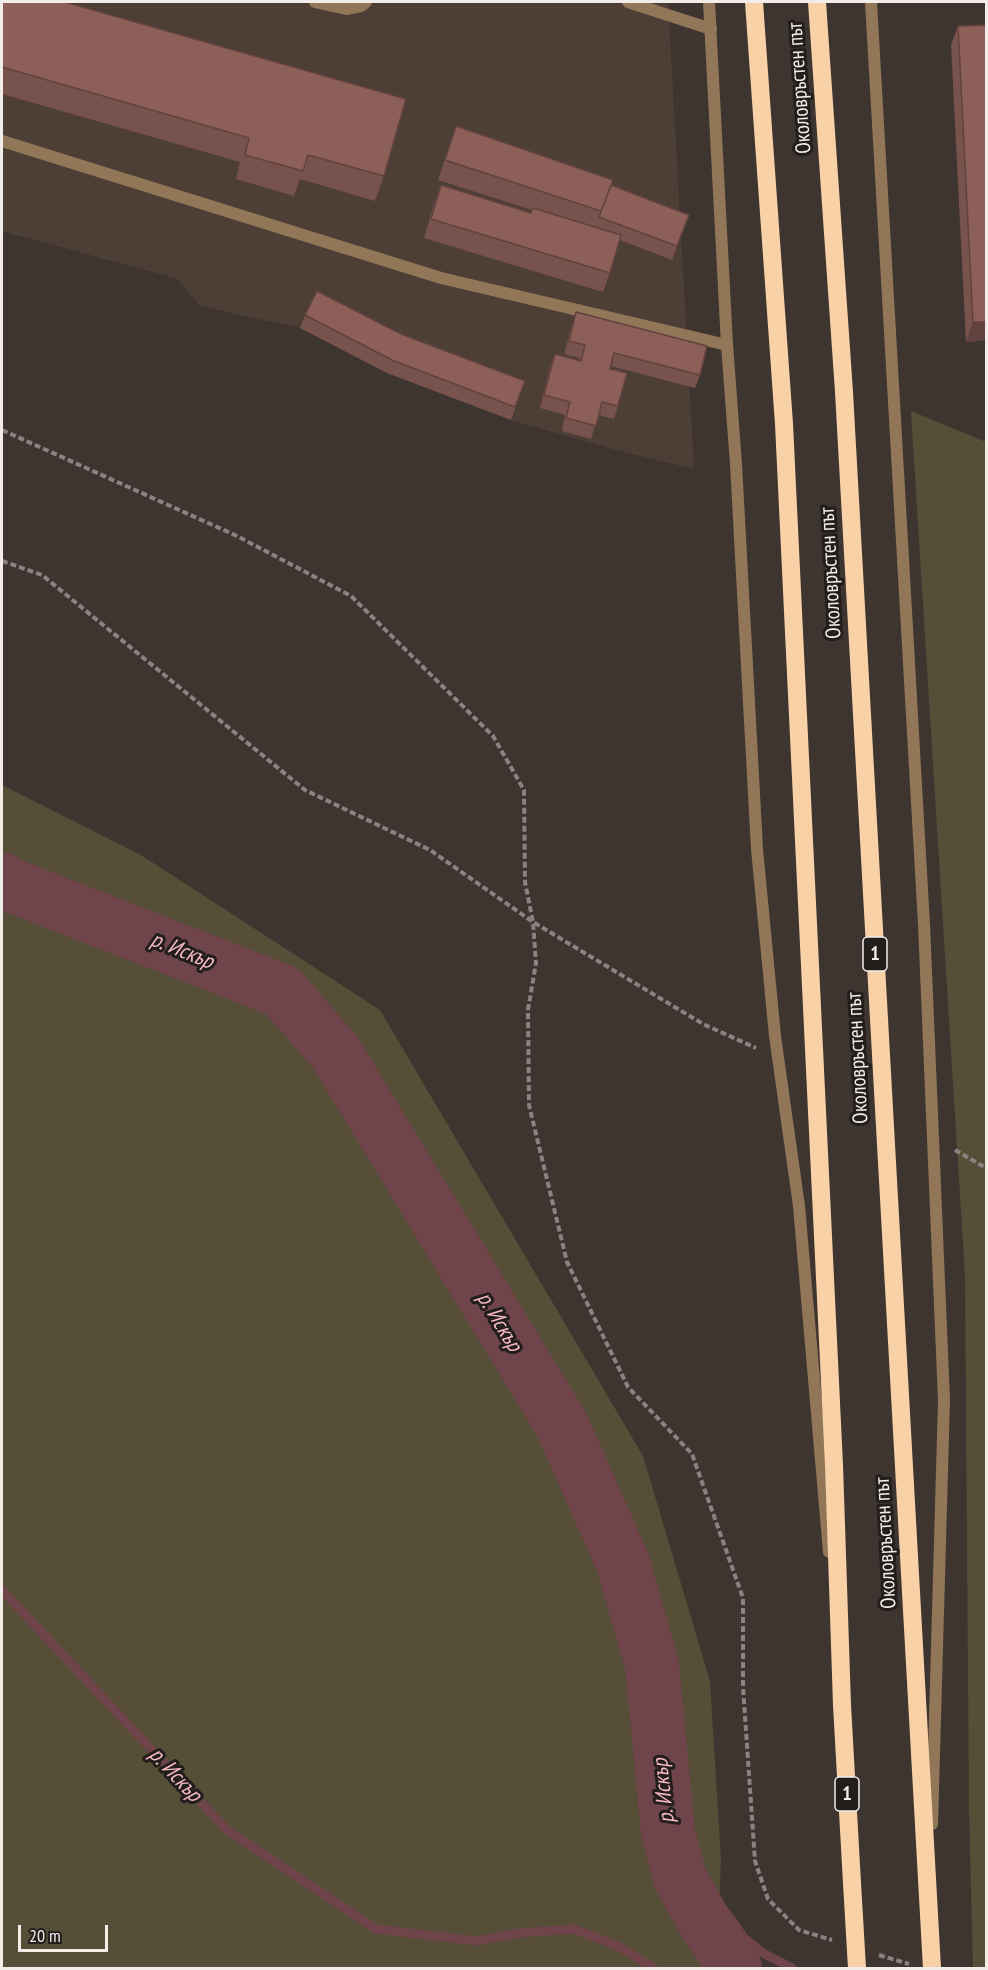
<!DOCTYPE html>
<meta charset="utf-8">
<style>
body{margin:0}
#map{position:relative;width:988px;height:1970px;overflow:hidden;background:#3f3530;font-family:"PT Sans Narrow",sans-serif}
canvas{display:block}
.frame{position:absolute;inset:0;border:3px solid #f3edea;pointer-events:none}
.scale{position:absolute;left:18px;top:1925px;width:90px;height:27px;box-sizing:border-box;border:3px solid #f3edea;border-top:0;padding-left:8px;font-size:18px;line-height:21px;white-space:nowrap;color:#f3edea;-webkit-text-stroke:4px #221e1c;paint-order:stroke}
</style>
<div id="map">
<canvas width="988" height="1970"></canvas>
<div class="frame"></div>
<div class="scale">20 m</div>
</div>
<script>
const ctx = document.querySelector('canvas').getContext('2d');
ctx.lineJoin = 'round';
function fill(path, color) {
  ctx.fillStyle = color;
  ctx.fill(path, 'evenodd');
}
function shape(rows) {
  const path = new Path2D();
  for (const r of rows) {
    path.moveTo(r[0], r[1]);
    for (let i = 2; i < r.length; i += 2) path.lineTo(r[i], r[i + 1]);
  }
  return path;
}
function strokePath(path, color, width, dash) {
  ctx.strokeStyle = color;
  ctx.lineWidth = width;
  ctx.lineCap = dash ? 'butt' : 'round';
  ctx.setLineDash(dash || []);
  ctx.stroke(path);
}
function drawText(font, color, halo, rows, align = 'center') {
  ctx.font = font + ' "PT Sans Narrow",sans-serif';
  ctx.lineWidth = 6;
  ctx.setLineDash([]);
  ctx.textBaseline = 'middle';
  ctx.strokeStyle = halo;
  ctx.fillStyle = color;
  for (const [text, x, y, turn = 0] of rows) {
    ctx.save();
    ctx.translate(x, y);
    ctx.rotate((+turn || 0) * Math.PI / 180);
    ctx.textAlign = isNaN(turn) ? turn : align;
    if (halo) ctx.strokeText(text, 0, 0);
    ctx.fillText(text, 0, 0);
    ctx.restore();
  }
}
const built = shape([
 [2,2,668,2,694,469,620,451,511,420,387,373,300,328,200,306,178,279,2,231]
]);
const green = shape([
 [911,411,986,442,986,1968,973,1968,969,1810,965,1274],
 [2,785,141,855,380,1010,643,1456,710,1681,721,1859,717,1968,2,1968]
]);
const water = shape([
 [722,1949,751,1968,730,1968]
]);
const stream = shape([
 [2,1590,227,1830,376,1929,477,1941,518,1933,574,1929,620,1947,653,1968],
 [680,1878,707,1894,731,1919,744,1938,763,1953,792,1968]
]);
const river = shape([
 [2,879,13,886,282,991,335,1052,562,1425,623,1563,652,1665,668,1832,680,1878,701,1916,735,1968]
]);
const path = shape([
 [2,430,237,536,351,596,493,736,524,790,525,882,533,922,536,963,528,1010,529,1105,567,1262,628,1387,692,1454,743,1598,743,1687,755,1861,768,1899,799,1930,832,1940],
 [2,561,42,575,305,790,430,850,533,922,703,1024,756,1048],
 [955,1150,986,1168],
 [879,1955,909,1964]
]);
const lane = shape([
 [315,2,346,9,361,6,366,2],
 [628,2,711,29],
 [2,141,441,278,727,345]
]);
const street = shape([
 [709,2,727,345,736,464,757,849,775,1036,799,1206,829,1552],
 [871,2,924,924,944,1400,932,1824]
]);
const highway = shape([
 [754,2,784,424,834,1465,842,1705,852,1883],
 [817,2,844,392,932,1968]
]);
const highwayBridge = shape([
 [852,1883,857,1968]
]);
const wall = shape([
 [2,2,384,176,375,201,300,179,294,196,236,179,240,162,2,94],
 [987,25,987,340,966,342,951,45,958,26],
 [456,126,689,215,672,260,620,240,610,273,603,292,424,238,434,204,441,185,531,213,532,210,438,180],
 [576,312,700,375,695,388,611,366,610,369,618,406,614,419,598,415,591,439,562,431,565,415,540,408,550,367,555,354,579,361,580,358,564,354,572,325],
 [305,315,401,334,525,381,511,420,387,373,300,328]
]);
const shadedWall = shape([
 [973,322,987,322,987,340,966,342]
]);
const building = shape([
 [2,2,65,2,406,99,384,176,308,155,303,171,245,155,249,138,2,67,2,2],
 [987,25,987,322,973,322,958,26,987,25],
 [456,126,613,180,601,211,445,160,456,126],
 [441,185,531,213,533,208,621,235,610,273,431,219,441,185],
 [611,185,689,215,677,246,599,217,611,185],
 [317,291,401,334,525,381,515,407,392,360,305,315,317,291],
 [576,312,707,346,700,375,614,353,610,369,627,373,618,406,602,402,596,426,566,418,570,402,544,395,555,354,581,361,585,345,569,341,576,312]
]);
const shields = [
 [875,954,24],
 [847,1794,24]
];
const shieldNames = [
 ["1",875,954],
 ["1",847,1794]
];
const streetNames = [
 ["Околовръстен път",800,88,-94],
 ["Околовръстен път",831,573,-93],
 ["Околовръстен път",858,1058,-93],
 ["Околовръстен път",886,1543,-93]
];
const waterNames = [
 ["р. Искър",182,951,22],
 ["р. Искър",499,1322,59],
 ["р. Искър",175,1775,47],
 ["р. Искър",664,1791,-96]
];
fill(built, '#4d3f36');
fill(green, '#564e37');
fill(water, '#6f444b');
strokePath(stream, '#6f444b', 9);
strokePath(river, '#6f444b', 54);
strokePath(path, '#8b837f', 4, [6, 3]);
strokePath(lane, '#917758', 12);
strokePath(street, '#917758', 12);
strokePath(highway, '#f8d2a6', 18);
strokePath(highwayBridge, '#f8d2a6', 18);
fill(wall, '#78524c');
fill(shadedWall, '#62423e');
fill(building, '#8c5f58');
strokePath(building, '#62423e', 1.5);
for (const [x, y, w] of shields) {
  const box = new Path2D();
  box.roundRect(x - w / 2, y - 17, w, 34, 4.5);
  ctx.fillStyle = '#221e1c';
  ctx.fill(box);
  strokePath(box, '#f3edea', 1.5);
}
drawText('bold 20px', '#f3edea', null, shieldNames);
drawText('21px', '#f3edea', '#221e1c', streetNames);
drawText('italic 22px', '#f7b9c3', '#221e1c', waterNames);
</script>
